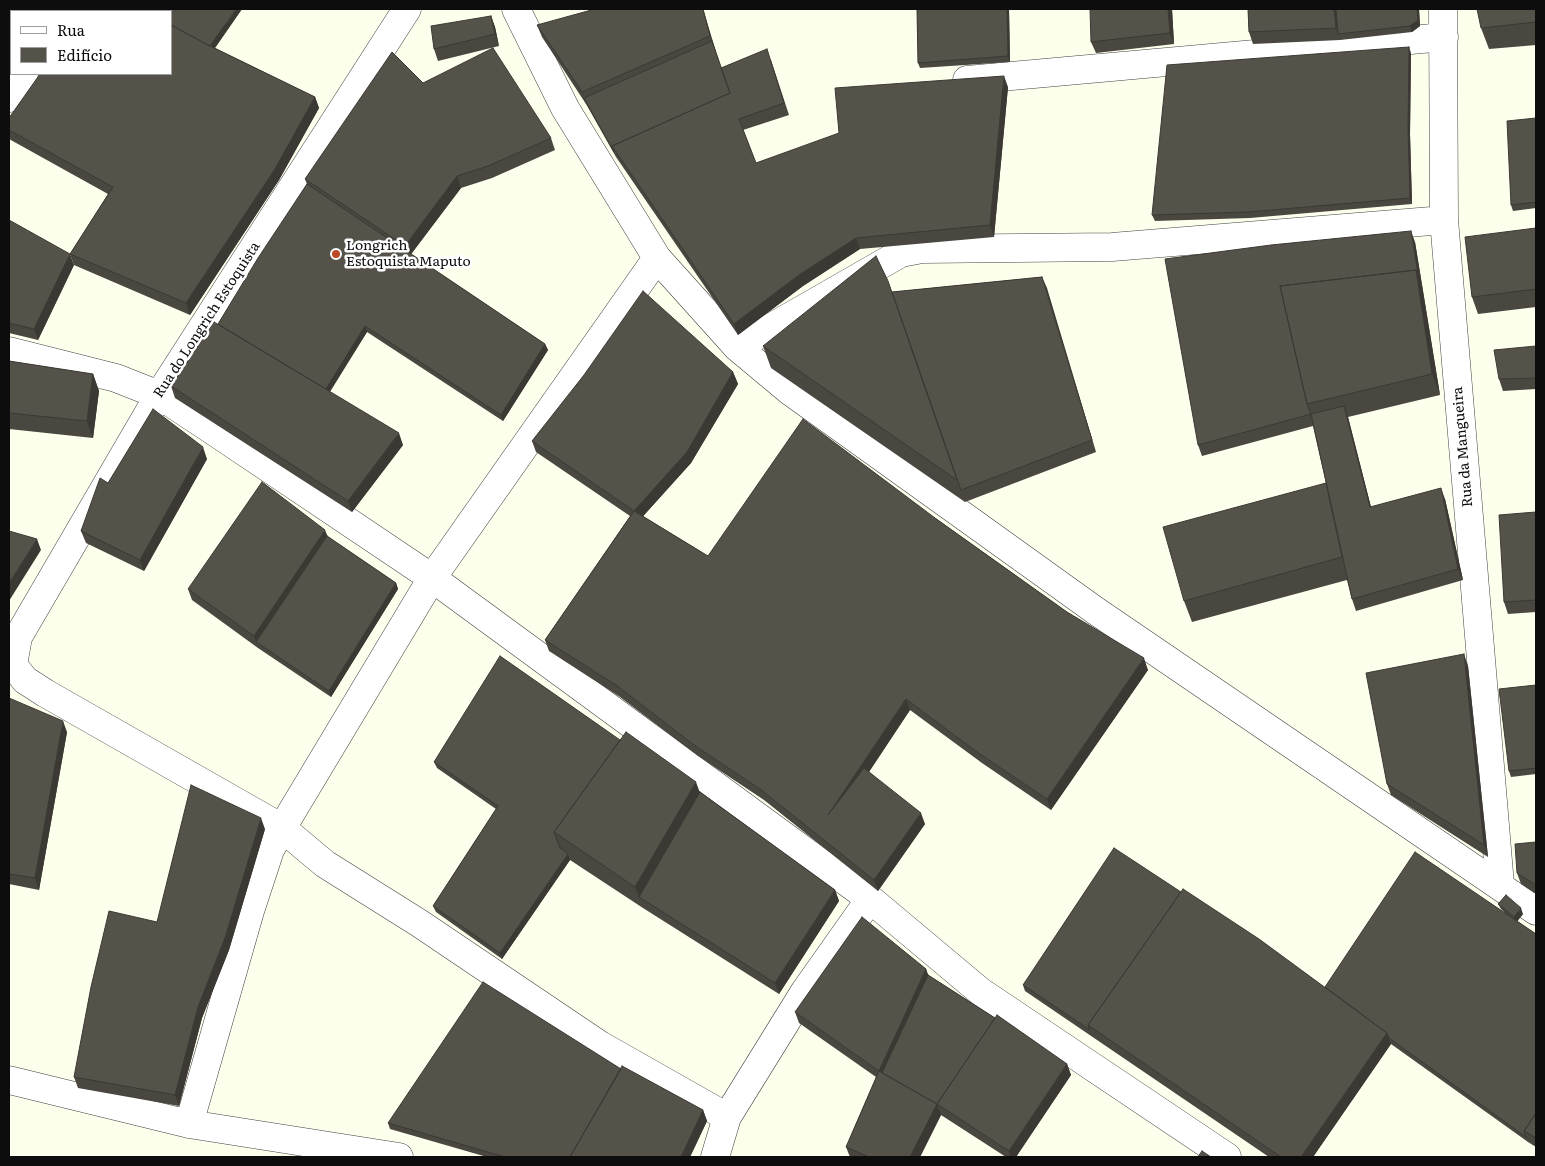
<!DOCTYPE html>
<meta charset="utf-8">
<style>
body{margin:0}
#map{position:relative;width:1545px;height:1166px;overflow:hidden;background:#fdffed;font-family:Literata,serif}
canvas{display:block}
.frame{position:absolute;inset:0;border:10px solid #0d0d0d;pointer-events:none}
.legend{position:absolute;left:10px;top:10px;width:162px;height:65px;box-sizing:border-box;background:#fff;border:1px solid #9e9e9e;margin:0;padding:6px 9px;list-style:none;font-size:15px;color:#0d0d0d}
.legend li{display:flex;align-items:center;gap:10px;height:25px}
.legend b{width:25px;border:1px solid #9e9e9e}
</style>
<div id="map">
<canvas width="1545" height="1166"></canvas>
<div class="frame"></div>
<ul class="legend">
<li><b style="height:6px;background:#fff"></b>Rua</li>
<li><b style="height:14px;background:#55524a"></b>Edifício</li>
</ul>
</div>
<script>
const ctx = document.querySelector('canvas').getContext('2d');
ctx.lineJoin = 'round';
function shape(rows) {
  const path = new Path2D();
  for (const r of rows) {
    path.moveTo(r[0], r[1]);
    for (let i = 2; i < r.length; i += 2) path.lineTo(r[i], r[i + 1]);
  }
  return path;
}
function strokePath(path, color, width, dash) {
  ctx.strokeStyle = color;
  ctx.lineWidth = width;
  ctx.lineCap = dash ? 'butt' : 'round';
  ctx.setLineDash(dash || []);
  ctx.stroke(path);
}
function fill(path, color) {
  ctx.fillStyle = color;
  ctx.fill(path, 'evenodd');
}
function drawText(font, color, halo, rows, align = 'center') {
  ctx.font = font + ' Literata,serif';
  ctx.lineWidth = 5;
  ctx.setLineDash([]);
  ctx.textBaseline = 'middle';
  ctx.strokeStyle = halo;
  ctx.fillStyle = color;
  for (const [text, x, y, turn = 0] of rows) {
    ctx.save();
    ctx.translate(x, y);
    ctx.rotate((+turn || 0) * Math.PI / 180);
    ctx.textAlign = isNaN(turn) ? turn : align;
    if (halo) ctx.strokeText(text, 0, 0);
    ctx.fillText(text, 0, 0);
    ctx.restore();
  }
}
const minor = shape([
 [407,9,159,395,18,637,13,665,25,680,45,693,282,828,325,864,419,923,600,1045,727,1117],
 [516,9,565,108,657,258,737,347,791,392,1096,611,1536,911],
 [1443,9,1444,220,1500,885],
 [64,11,66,9],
 [967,80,1444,37],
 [9,98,24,74],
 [737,347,901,253,922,249,1112,247,1444,220],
 [9,351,116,378,159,395,212,430,432,578,870,899,981,992,1227,1157],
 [9,1080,189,1124,399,1157],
 [189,1124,250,911,270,850,282,828,432,578,657,258],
 [715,1157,727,1117,805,991,870,899]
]);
const wall = shape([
 [242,9,215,48,315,97,319,108,279,180,190,315,74,265,70,254,108,194,9,139,9,118,171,74],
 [703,9,721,68,771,60,789,115,743,130,756,163,1008,87,994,237,860,249,803,286,738,335,616,157,586,104,542,37,537,25],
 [917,9,1009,9,1010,62,920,68,918,63],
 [1172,9,1174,44,1096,53,1091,42],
 [1248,9,1419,9,1420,26,1412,32,1340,40,1253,44,1249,32],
 [1536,9,1536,45,1489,49,1481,28],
 [491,16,495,27,499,46,438,61,434,49],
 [1411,53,1410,134,1412,204,1250,218,1155,221,1152,215],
 [423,83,551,138,555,150,492,178,461,188,411,254,545,344,548,350,503,421,367,332,330,392,403,445,352,512,175,398,171,386,218,324,307,184,305,179],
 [1536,118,1536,208,1513,211,1511,205],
 [9,220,74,265,38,340,9,333],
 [1536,228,1536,307,1478,314,1472,297],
 [1415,242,1440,395,1348,417,1371,507,1445,499,1463,580,1356,611,1352,599,1347,580,1192,622,1184,601,1326,483,1313,426,1202,456,1198,445],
 [1042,277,1096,452,965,502,771,368,763,346,892,292],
 [1536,346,1536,389,1503,391,1499,379],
 [9,361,93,374,99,391,93,438,9,429],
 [733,372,738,384,691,463,643,516,708,556,935,518,1148,670,1051,810,982,763,910,710,869,772,925,824,878,891,764,800,698,756,620,697,549,651,545,640,630,516,536,452,532,441],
 [207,459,144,571,86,543,81,531,108,483],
 [1536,512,1536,612,1508,614,1504,602],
 [327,536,396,583,398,589,331,697,258,648,192,600,188,589],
 [1468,666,1488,857,1391,795,1387,784],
 [1536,685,1536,774,1511,777,1509,771],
 [9,698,67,732,39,890,9,884],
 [620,740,700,792,835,890,839,901,779,994,643,908,570,860,502,959,436,912,433,906,496,809,437,768,434,762],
 [265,829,229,950,202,1018,179,1106,78,1088,74,1077,157,922],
 [1536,842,1536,894,1521,884,1517,873],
 [1498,904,1523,914,1517,921,1536,934,1536,1147,1528,1142,1391,1044,1313,1157,1269,1157,1025,991,1023,985,1325,987,1505,913,1501,909],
 [926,969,928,975,1067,1064,1071,1075,1016,1157,1006,1157,941,1115,920,1157,850,1157,846,1147,876,1077,799,1023,795,1012],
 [621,1069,703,1110,707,1121,690,1157,487,1157,390,1129,388,1123]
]);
const shadedWall = shape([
 [20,9,42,9,40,11,19,11],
 [236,9,242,9,210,55,208,50],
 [703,9,714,47,734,105,710,36],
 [1007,9,1009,9,1010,62,1008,56],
 [1168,9,1172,9,1174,44,1170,33],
 [1334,9,1337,9,1338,34,1336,28],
 [1417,9,1419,9,1420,26,1412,32,1410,26],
 [491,16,495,27,499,46,495,34],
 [11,23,11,58,9,62,9,27],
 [1409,47,1411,53,1410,134,1412,204,1410,198,1408,129],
 [1004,76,1008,87,994,237,990,225],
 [315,97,319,108,279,180,190,315,186,303],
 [457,176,461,188,409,257,405,246],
 [1411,231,1415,242,1440,395,1432,374,1416,270],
 [856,238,860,249,803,286,738,335,734,324,799,275],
 [70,254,74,265,38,340,34,329],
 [1042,277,1047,288,1096,452,1092,440],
 [365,326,367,332,326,397,324,392],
 [545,344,548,350,503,421,501,415],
 [733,372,738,384,691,463,638,522,634,511],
 [93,374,99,391,93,438,87,421],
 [1344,406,1348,417,1374,519,1370,507],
 [399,433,403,445,352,512,348,501],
 [203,447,207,459,144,571,140,560],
 [1441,488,1445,499,1463,580,1458,569],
 [325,530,330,542,256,642,258,648,254,636],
 [37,539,41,550,9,601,9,583],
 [396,583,398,589,331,697,329,691],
 [1464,654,1468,666,1488,857,1484,845],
 [1144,658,1148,670,1051,810,1047,799],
 [906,699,910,710,833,826,828,815],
 [63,721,67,732,39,890,35,878],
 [696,782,704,804,639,897,635,887],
 [921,813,925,824,878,891,874,880],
 [261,818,265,829,229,950,202,1018,179,1106,175,1095,198,1007],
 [568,854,570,860,502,959,500,953],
 [835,890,839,901,779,994,775,983],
 [1521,908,1523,914,1516,923,1514,917],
 [926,969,930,980,885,1079,879,1071],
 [1387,1033,1391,1044,1313,1157,1301,1157],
 [1067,1064,1071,1075,1016,1157,1011,1157,1009,1151],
 [937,1104,941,1115,920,1157,910,1157],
 [703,1110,707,1121,690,1157,681,1157]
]);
const building = shape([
 [9,9,20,9,19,11,11,11,11,23,9,27,9,9],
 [80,9,141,9,145,11,78,11,80,9],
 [141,9,236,9,210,46,171,25,171,11,146,11,141,9],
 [595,9,703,9,710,36,582,92,537,25,595,9],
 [917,9,1007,9,1008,56,918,63,917,9],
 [1090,9,1168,9,1170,33,1091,42,1090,9],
 [1248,9,1334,9,1336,28,1249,32,1248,9],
 [1336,9,1417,9,1418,20,1410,26,1338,34,1336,9],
 [1477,9,1536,9,1536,22,1481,28,1477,9],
 [491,16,495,34,434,49,431,26,491,16],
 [171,25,206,44,315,97,275,169,186,303,70,254,113,187,9,130,9,118,40,74,171,74,171,25],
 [712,41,730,93,612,146,614,152,584,98,712,41],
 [1409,47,1408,129,1410,198,1248,212,1152,215,1167,65,1409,47],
 [493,48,551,138,488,166,457,176,405,246,305,179,392,52,423,83,493,48],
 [767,49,784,103,739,119,756,163,839,133,835,88,1004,76,990,225,856,238,799,275,734,324,612,146,730,93,721,68,767,49],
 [1536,118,1536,202,1511,205,1507,121,1536,118],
 [307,184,545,344,501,415,365,326,326,389,218,324,258,258,307,184],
 [9,220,70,254,34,329,9,323,9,220],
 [1536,228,1536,289,1472,297,1465,237,1536,228],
 [1411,231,1419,280,1416,270,1280,286,1307,404,1311,414,1198,445,1165,259,1271,245,1411,231],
 [876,256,888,281,957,480,763,346,876,256],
 [1416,270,1432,374,1307,404,1280,286,1416,270],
 [1042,277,1092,440,961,490,892,292,1042,277],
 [643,291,733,372,687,452,634,511,532,441,584,375,643,291],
 [214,322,399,433,348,501,171,386,214,322],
 [1536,346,1536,378,1499,379,1494,350,1536,346],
 [9,361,93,374,87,421,9,413,9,361],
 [1344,406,1370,507,1441,488,1458,569,1352,599,1311,414,1344,406],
 [153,409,203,447,140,560,81,531,100,478,108,483,153,409],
 [803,419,935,518,1067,612,1144,658,1047,799,977,752,906,699,828,815,864,768,921,813,874,880,760,789,694,745,616,685,545,640,634,511,708,556,803,419],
 [262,482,325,530,254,636,188,589,262,482],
 [1326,483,1342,557,1184,601,1163,527,1326,483],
 [1536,512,1536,600,1504,602,1499,515,1536,512],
 [9,531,37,539,9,583,9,531],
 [327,536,396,583,329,691,256,642,327,536],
 [1464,654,1484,845,1387,784,1366,673,1464,654],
 [500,656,620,740,554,832,560,848,568,854,500,953,433,906,498,806,434,762,500,656],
 [1536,685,1536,768,1509,771,1499,689,1536,685],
 [9,698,63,721,35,878,9,874,9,698],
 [626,732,696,782,635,887,554,832,626,732],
 [191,785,261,818,225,938,198,1007,175,1095,74,1077,91,987,109,911,157,922,191,785],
 [700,792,835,890,775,983,639,897,700,792],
 [1536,842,1536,885,1517,873,1515,844,1536,842],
 [1114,848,1181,892,1088,1025,1090,1030,1023,985,1114,848],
 [1415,852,1536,934,1536,1113,1524,1131,1526,1137,1389,1038,1387,1033,1325,987,1415,852],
 [1183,889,1259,939,1387,1033,1301,1157,1281,1157,1088,1025,1183,889],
 [1506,895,1521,908,1514,917,1498,904,1506,895],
 [862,917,926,969,879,1071,937,1104,910,1157,869,1157,846,1147,879,1071,795,1012,862,917],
 [928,975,995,1018,937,1104,882,1073,928,975],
 [483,982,621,1069,570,1157,505,1157,388,1123,483,982],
 [997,1015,1067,1064,1009,1151,937,1104,997,1015],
 [622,1066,703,1110,681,1157,570,1157,622,1066],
 [1536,1113,1536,1138,1524,1131,1536,1113],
 [1202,1151,1211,1157,1198,1157,1202,1151]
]);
const markers = [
 [336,254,5,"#ba4a28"]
];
const poiNames = [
 ["Longrich",346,246],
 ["Estoquista Maputo",346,262]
];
const streetNames = [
 ["Rua do Longrich Estoquista",207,320,-57],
 ["Rua da Mangueira",1463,447,-95]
];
strokePath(minor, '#404040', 29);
strokePath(minor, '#fff', 28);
fill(wall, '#494740');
fill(shadedWall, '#3c3934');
fill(building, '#55524a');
strokePath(building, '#3c3934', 1);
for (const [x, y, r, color] of markers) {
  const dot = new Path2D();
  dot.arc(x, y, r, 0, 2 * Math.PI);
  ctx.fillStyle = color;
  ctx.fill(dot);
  strokePath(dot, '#fff', 2);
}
drawText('14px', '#0d0d0d', '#fff', poiNames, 'left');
drawText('14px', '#0d0d0d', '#fff', streetNames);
</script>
